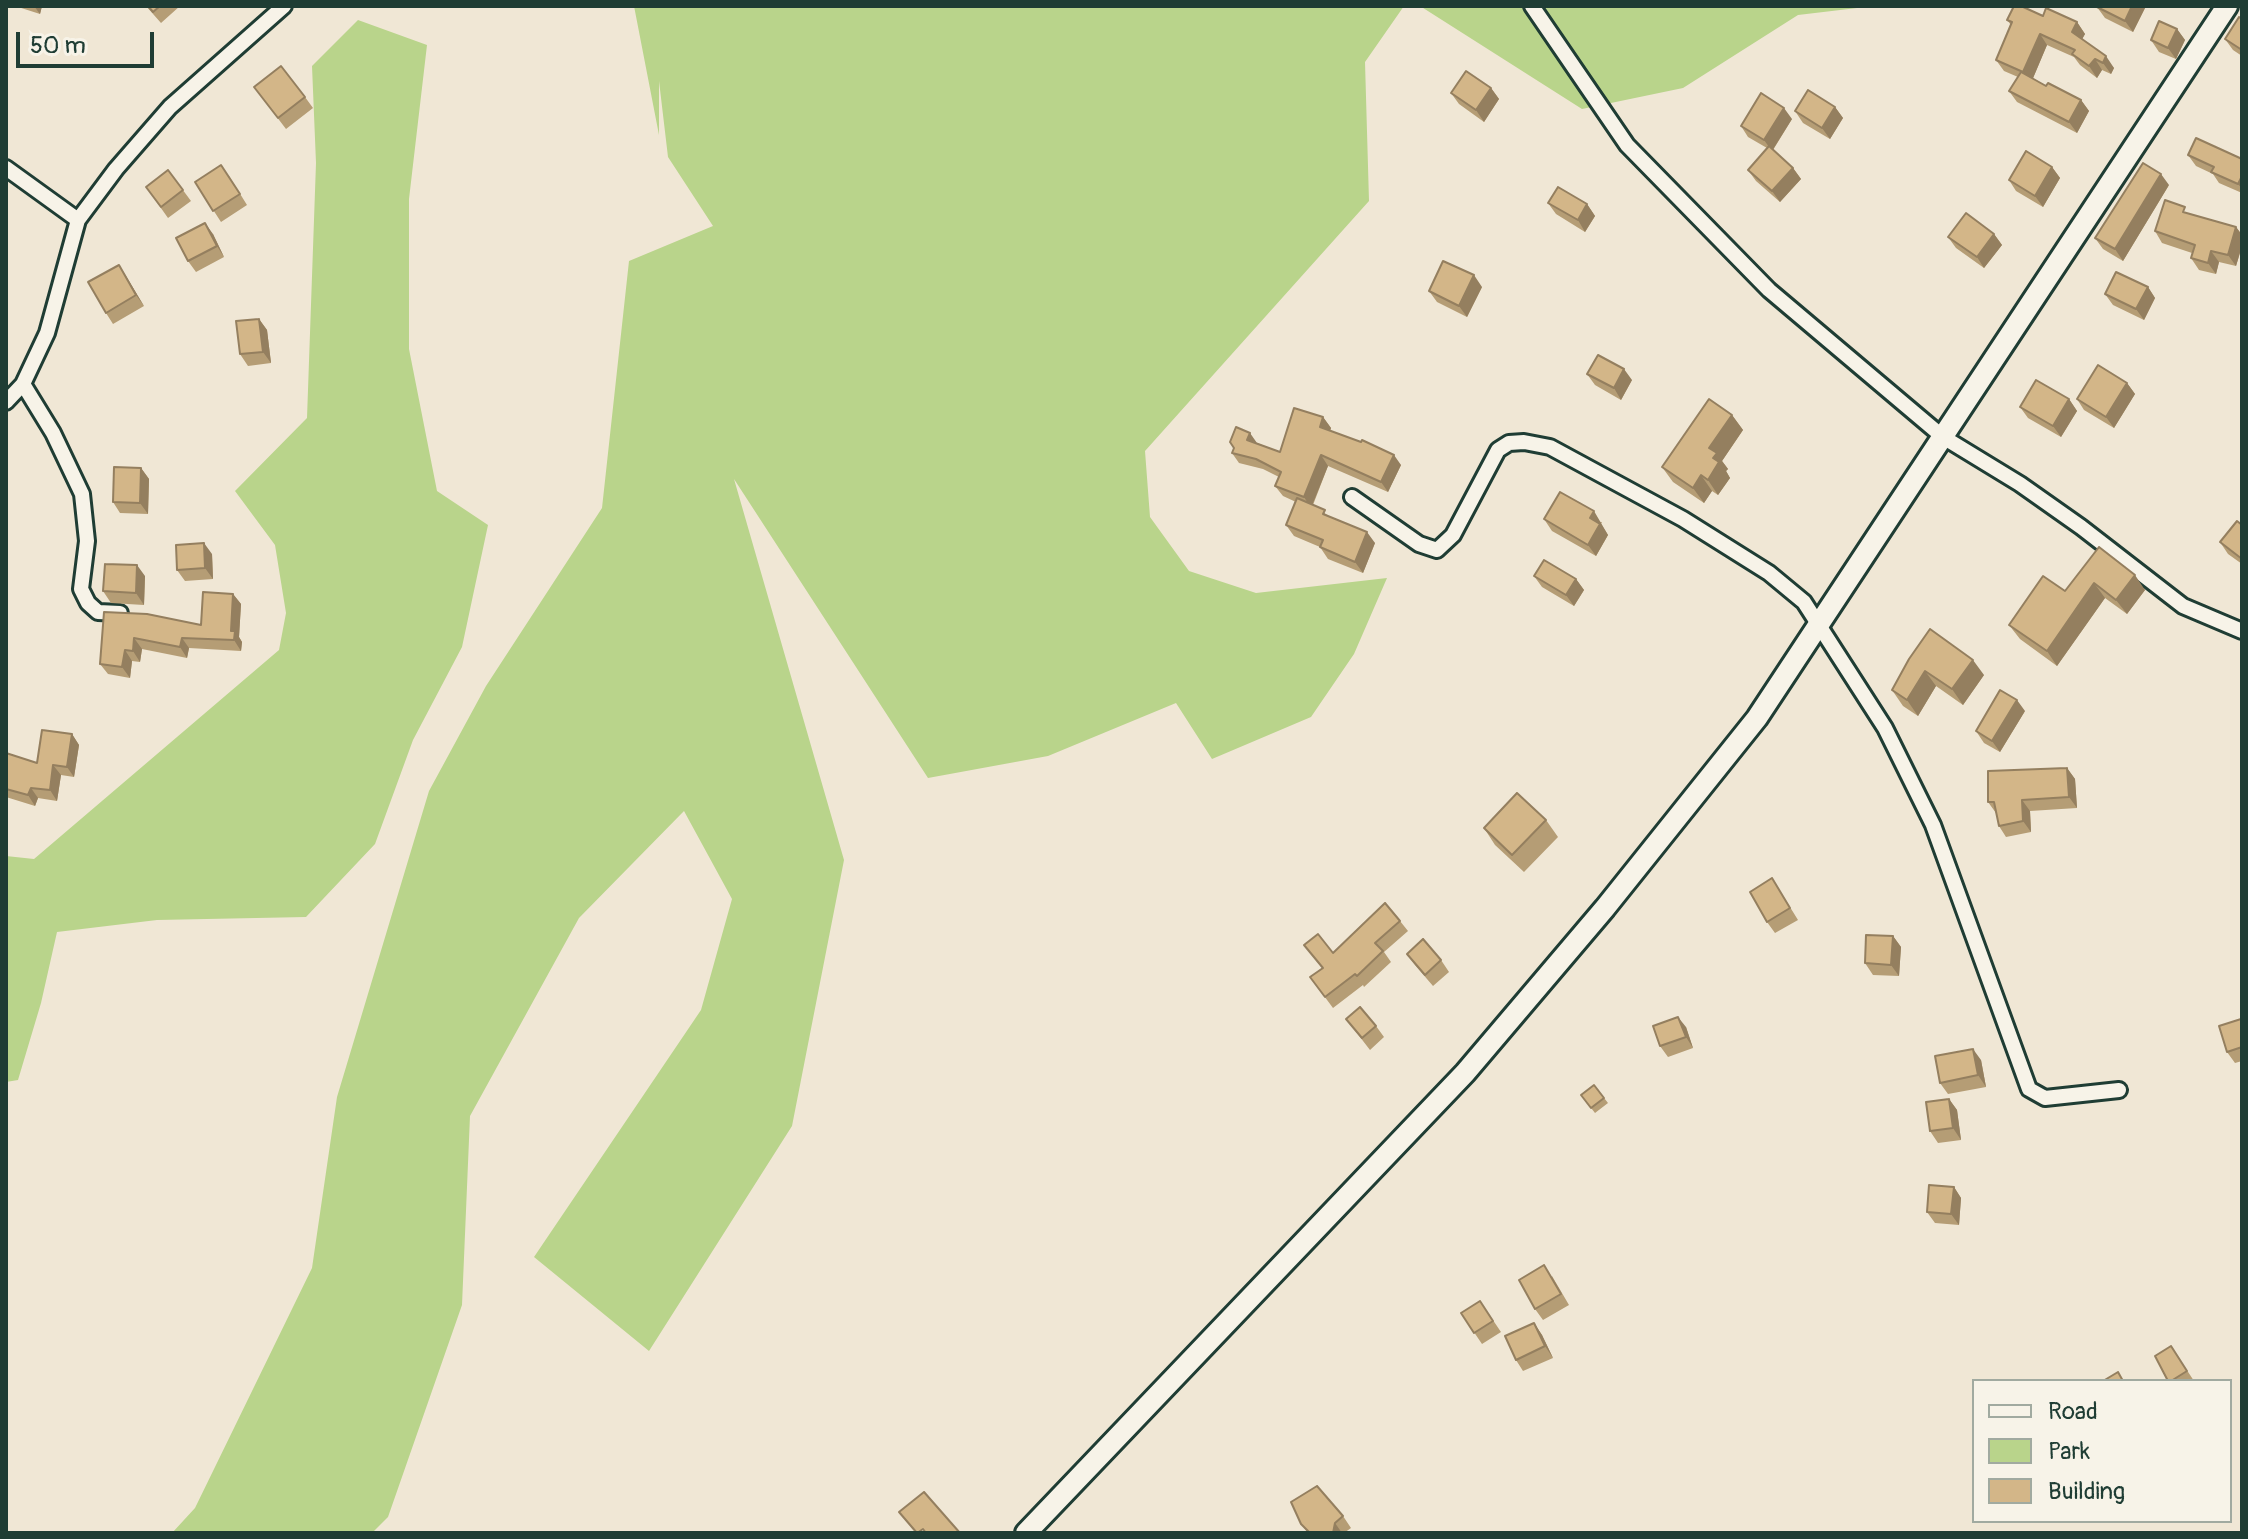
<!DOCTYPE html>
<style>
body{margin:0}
#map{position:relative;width:2248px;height:1539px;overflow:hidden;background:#f0e7d5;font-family:Pangolin,sans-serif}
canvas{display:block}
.frame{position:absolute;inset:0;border:8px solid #1f3d34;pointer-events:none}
.legend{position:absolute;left:1972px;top:1379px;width:260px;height:144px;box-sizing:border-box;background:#f7f3e8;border:2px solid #a1aaa0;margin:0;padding:10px 14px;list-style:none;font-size:24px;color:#1f3d34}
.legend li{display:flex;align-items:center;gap:16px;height:40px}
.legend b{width:40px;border:2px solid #a1aaa0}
.scale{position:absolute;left:16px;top:32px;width:138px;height:36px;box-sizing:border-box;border:4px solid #1f3d34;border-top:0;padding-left:10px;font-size:24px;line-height:28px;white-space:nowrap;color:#1f3d34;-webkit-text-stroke:6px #f7f3e8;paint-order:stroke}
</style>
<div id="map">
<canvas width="2248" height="1539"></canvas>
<div class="frame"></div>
<ul class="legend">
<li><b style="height:10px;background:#f7f3e8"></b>Road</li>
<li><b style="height:22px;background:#b9d48b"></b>Park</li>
<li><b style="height:22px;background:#d3b688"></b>Building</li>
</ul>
<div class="scale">50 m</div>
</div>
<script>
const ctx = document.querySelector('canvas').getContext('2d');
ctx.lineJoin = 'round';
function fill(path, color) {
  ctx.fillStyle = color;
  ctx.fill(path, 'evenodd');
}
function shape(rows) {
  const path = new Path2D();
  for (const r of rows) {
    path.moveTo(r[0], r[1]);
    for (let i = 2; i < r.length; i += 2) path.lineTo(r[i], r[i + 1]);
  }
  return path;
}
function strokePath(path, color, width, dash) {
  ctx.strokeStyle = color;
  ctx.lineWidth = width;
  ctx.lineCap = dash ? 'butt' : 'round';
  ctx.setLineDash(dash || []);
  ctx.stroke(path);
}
const green = shape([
 [634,6,1404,6,1365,62,1369,201,1145,451,1150,517,1189,571,1256,593,1387,578,1354,654,1311,717,1212,759,1176,703,1048,756,928,778,734,479,844,860,792,1126,649,1351,534,1257,701,1010,732,899,684,811,579,918,470,1116,462,1305,388,1517,372,1533,172,1533,195,1508,312,1268,337,1097,429,791,486,686,602,508,629,261,713,226,668,157,659,81,659,135],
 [1420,6,1874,6,1798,15,1683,88,1582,109],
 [358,20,427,45,409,199,409,349,437,491,488,525,462,647,413,740,375,844,306,917,157,920,57,932,41,1003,18,1080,6,1082,6,856,34,859,279,650,286,613,275,545,235,491,307,418,316,163,312,66]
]);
const street = shape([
 [1532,6,1627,145,1769,290,1943,437,2020,484,2081,527,2183,606,2242,631],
 [6,168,78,220],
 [23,384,53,433,82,494,87,541,81,589,88,603,98,612,120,613],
 [6,402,23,384,47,333,78,220,116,169,170,107,284,6],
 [1352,497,1419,544,1437,550,1453,535,1498,450,1509,443,1524,442,1550,447,1683,519,1769,573,1804,602,1885,728,1933,825,2029,1089,2045,1098,2119,1090]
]);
const secondary = shape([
 [1026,1533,1465,1073,1605,908,1757,718,2227,6]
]);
const wall = shape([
 [15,6,42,6,40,14],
 [146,6,180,6,161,23],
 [2098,6,2146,6,2133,32,2105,18,2097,7],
 [2043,16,2077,22,2085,34,2082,39,2114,68,2111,74,2102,70,2097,78,2080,65,2074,57,2047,45,2033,78,2046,86,2081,100,2089,111,2077,133,2017,102,2009,91,2018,77,2004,71,1996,60,2011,25,2007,20],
 [2242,19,2242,56,2233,50,2225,39],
 [2177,29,2185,40,2176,59,2159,52,2151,40],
 [254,87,305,97,313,108,286,129],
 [1491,88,1499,99,1484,122,1459,104,1451,93],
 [1835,107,1843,118,1830,139,1803,123,1795,111],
 [1792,119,1773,150,1793,168,1801,179,1780,202,1756,181,1748,170,1767,148,1748,137,1741,126],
 [2188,155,2242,159,2242,193,2219,183,2213,174,2196,166],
 [2052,167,2060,178,2043,207,2016,191,2009,180],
 [168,170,191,201,168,218,146,187],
 [229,176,247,205,221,222,195,182],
 [2169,185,2123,261,2103,249,2095,238],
 [1548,203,1587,204,1595,216,1585,232,1556,214],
 [2189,214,2236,227,2242,235,2242,246,2236,266,2219,262,2216,274,2199,270,2191,258,2192,253,2162,243,2155,231],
 [213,234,224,257,196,272,188,261],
 [1994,234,2002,245,1984,268,1956,248,1948,237],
 [119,265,144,306,113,324,106,313],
 [1482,287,1467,317,1437,302,1429,291],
 [2148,287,2155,298,2144,320,2113,305,2105,294],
 [259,319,267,330,271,363,248,366,240,354],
 [1587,374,1632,380,1621,400,1595,385],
 [2127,383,2135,394,2114,428,2084,410,2077,399],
 [2069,399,2077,411,2061,437,2028,418,2020,407],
 [1732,415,1743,430,1722,461,1728,469,1726,471,1730,478,1718,495,1712,491,1704,503,1673,482,1662,467],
 [1323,417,1331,428,1330,430,1401,465,1388,492,1328,466,1313,505,1330,517,1375,543,1363,573,1328,559,1320,547,1294,536,1286,525,1296,502,1283,496,1275,486,1279,477,1263,469,1239,463,1232,453,1257,443,1280,452],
 [141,468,149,479,148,514,120,513,113,502],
 [1544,519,1602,522,1601,524,1608,535,1596,556,1552,531],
 [2242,525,2242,564,2228,554,2220,542],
 [2099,547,2145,590,2127,614,2105,598,2057,666,2020,639,2009,625,2065,591],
 [212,554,213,579,185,581,177,570],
 [145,576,144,605,111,603,103,591],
 [1534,576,1576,579,1584,590,1574,606,1542,587],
 [233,594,241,604,239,637,242,642,241,651,189,648,187,658,142,649,140,662,132,661,130,678,108,674,100,664,104,612,201,625],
 [1909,659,1984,675,1963,705,1936,686,1918,716,1903,706,1892,690],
 [2025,711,2000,752,1984,743,1976,731],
 [72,734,79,745,74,777,61,775,57,801,38,798,35,806,6,797,6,753,37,763],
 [2067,768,2075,779,2077,808,2030,811,2031,832,2006,837,1999,826,1996,813,1988,802],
 [1546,820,1558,837,1524,872,1495,845,1484,828],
 [1772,878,1798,920,1775,933,1767,922],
 [1400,921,1408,931,1384,952,1391,962,1364,987,1363,985,1333,1008,1310,977,1322,968,1304,945,1333,953],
 [1893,936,1901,947,1899,976,1873,975,1865,963],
 [1407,954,1441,960,1449,972,1433,986,1415,965],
 [1346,1019,1376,1026,1384,1037,1370,1050],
 [2242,1020,2242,1061,2235,1063,2227,1052],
 [1686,1027,1693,1048,1668,1057,1660,1046],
 [1981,1060,1986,1087,1948,1094,1940,1083],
 [1594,1085,1608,1103,1595,1113,1581,1095],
 [1949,1099,1957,1110,1961,1140,1938,1143,1930,1131],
 [1954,1187,1961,1198,1959,1225,1935,1223,1927,1212],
 [1552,1276,1569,1305,1543,1320,1535,1309],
 [1480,1301,1501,1332,1482,1344,1461,1313],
 [1534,1323,1542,1335,1553,1358,1523,1371,1516,1360],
 [2171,1346,2194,1381,2168,1381],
 [1343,1516,1351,1528,1344,1533,1308,1533,1301,1524]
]);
const shadedWall = shape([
 [34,6,42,6,40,14],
 [2132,6,2146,6,2133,32,2125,21],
 [2077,22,2085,34,2080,43,2072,32],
 [2177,29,2185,40,2176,59,2168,48],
 [2040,34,2047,45,2031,83,2023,72],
 [2106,56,2114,68,2111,74,2103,63],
 [2095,59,2102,70,2097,78,2089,66],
 [1491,88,1499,99,1484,122,1476,110],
 [2081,100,2089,111,2077,133,2069,122],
 [1835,107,1843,118,1830,139,1822,128],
 [1784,108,1792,119,1772,151,1764,140],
 [2052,167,2060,178,2043,207,2035,196],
 [1793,168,1801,179,1780,202,1772,191],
 [2161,174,2169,185,2123,261,2115,249],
 [2242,176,2242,189,2238,184],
 [1587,204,1595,216,1585,232,1578,220],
 [205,223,213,234,224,257,217,246],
 [2236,227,2242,235,2242,246,2236,266,2228,255],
 [1994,234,2002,245,1984,268,1977,257],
 [2211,251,2219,262,2216,274,2208,263],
 [119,265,126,276,144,306,136,295],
 [1474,275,1482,287,1467,317,1459,306],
 [2148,287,2155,298,2144,320,2136,309],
 [259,319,267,330,271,363,263,352],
 [1624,369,1632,380,1621,400,1614,388],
 [2127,383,2135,394,2114,428,2106,417],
 [2069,399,2077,411,2061,437,2053,426],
 [1732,415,1743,430,1722,461,1728,469,1726,471,1730,478,1718,495,1708,480,1709,448],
 [1323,417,1331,428,1328,437,1320,427],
 [1250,433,1257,443,1247,440],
 [1321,455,1328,466,1311,508,1304,497],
 [1394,455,1401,465,1388,492,1381,482],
 [141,468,149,479,148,514,140,503],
 [1701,475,1712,491,1704,503,1693,488],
 [1594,511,1608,535,1596,556,1588,545,1590,518],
 [1367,532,1375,543,1363,573,1355,562],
 [204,543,212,554,213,579,205,568],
 [137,565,145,576,144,605,136,593],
 [2135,575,2145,590,2127,614,2116,600],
 [1576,579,1584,590,1574,606,1566,595],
 [2094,583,2105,598,2057,666,2047,651],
 [233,594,241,604,239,637,242,642,241,651,234,640,231,631],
 [134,638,142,649,140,662,133,651],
 [182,638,189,648,187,658,180,647],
 [125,650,132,661,130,678,122,667],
 [1973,660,1984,675,1963,705,1952,689],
 [1925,671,1936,686,1918,716,1907,700],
 [2017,700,2025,711,2000,752,1992,741],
 [72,734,79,745,74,777,67,767],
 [53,765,61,775,57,801,50,790],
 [2067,768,2075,779,2077,808,2069,797],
 [31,788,38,798,35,806,28,795],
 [2022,800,2030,811,2031,832,2023,821],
 [1893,936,1901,947,1899,976,1891,965],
 [1678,1017,1686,1027,1693,1048,1686,1037],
 [1973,1049,1981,1060,1986,1087,1978,1075],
 [1949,1099,1957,1110,1961,1140,1953,1128],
 [1954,1187,1961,1198,1959,1225,1951,1214],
 [1534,1323,1542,1335,1553,1358,1545,1346],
 [1335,1523,1342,1533,1333,1533]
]);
const building = shape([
 [148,6,160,6,153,12,148,6],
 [2014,6,2021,6,2043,16,2046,8,2077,22,2072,32,2106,56,2103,63,2095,59,2089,66,2072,54,2075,50,2040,34,2023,72,1996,60,2012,22,2007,20,2014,6],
 [2098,6,2132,6,2125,21,2097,7,2098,6],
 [2239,17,2242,19,2242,50,2225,39,2239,17],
 [2159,21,2177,29,2168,48,2151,40,2159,21],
 [281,66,305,97,278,118,254,87,281,66],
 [1466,71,1491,88,1476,110,1451,93,1466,71],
 [2021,72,2046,86,2048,83,2081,100,2069,122,2009,91,2021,72],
 [1808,90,1835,107,1822,128,1795,111,1808,90],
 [1761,93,1784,108,1764,140,1741,126,1761,93],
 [2196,138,2242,159,2242,176,2238,184,2211,172,2214,167,2188,155,2196,138],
 [1769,146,1793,168,1772,191,1748,170,1769,146],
 [2026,151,2052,167,2035,196,2009,180,2026,151],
 [2143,163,2161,174,2115,249,2095,238,2143,163],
 [221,165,240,194,213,211,195,182,221,165],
 [168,170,183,190,161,207,146,187,168,170],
 [1558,187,1587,204,1578,220,1548,203,1558,187],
 [2165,200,2185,207,2183,212,2236,227,2228,255,2211,251,2208,263,2191,258,2195,245,2155,231,2165,200],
 [1966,213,1994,234,1977,257,1948,237,1966,213],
 [205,223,217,246,188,261,176,238,205,223],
 [1443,261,1474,275,1459,306,1429,291,1443,261],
 [119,265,136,295,106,313,88,282,119,265],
 [2116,272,2148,287,2136,309,2105,294,2116,272],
 [259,319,263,352,240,354,236,321,259,319],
 [1598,355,1624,369,1614,388,1587,374,1598,355],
 [2098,365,2127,383,2106,417,2077,399,2098,365],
 [2036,380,2069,399,2053,426,2020,407,2036,380],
 [1709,399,1732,415,1709,448,1717,453,1713,458,1719,462,1708,480,1701,475,1693,488,1662,467,1709,399],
 [1294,408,1323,417,1320,427,1361,442,1362,440,1394,455,1381,482,1321,455,1304,497,1275,486,1281,472,1256,459,1232,453,1234,448,1230,442,1236,427,1250,433,1247,440,1280,452,1294,408],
 [114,467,141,468,140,503,113,502,114,467],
 [1560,492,1594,511,1590,518,1600,524,1588,545,1544,519,1560,492],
 [1297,498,1325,510,1323,514,1367,532,1355,562,1320,547,1323,540,1286,525,1297,498],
 [2237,521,2242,525,2242,559,2220,542,2237,521],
 [204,543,205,568,177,570,176,545,204,543],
 [2099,547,2135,575,2116,600,2094,583,2047,651,2009,625,2043,576,2065,591,2099,547],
 [1544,560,1576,579,1566,595,1534,576,1544,560],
 [105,564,137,565,136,593,103,591,105,564],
 [203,592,233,594,231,631,235,631,234,640,182,638,180,647,134,638,133,651,125,650,122,667,100,664,104,612,147,614,201,625,203,592],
 [1930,629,1973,660,1952,689,1925,671,1907,700,1892,690,1909,659,1930,629],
 [2000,690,2017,700,1992,741,1976,731,2000,690],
 [42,730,72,734,67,767,53,765,50,790,31,788,28,795,6,789,6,753,37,763,42,730],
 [2067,768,2069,797,2022,800,2023,821,1999,826,1994,802,1988,802,1988,771,2067,768],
 [1517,793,1546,820,1512,855,1484,828,1517,793],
 [1772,878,1790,908,1767,922,1750,892,1772,878],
 [1385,903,1400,921,1375,943,1383,951,1357,976,1355,974,1325,997,1310,977,1323,968,1304,945,1318,934,1333,953,1385,903],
 [1866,935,1893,936,1891,965,1865,963,1866,935],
 [1423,939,1441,960,1425,975,1407,954,1423,939],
 [1360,1007,1376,1026,1362,1038,1346,1019,1360,1007],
 [1678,1017,1686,1037,1660,1046,1653,1026,1678,1017],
 [2241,1019,2242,1047,2227,1052,2219,1026,2241,1019],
 [1973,1049,1978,1075,1940,1083,1935,1056,1973,1049],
 [1594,1085,1604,1098,1591,1108,1581,1095,1594,1085],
 [1949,1099,1953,1128,1930,1131,1926,1102,1949,1099],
 [1929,1185,1954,1187,1951,1214,1927,1212,1929,1185],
 [1544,1265,1561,1294,1535,1309,1519,1280,1544,1265],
 [1480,1301,1493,1321,1474,1333,1461,1313,1480,1301],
 [1534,1323,1545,1346,1516,1360,1505,1336,1534,1323],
 [2171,1346,2187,1371,2171,1381,2168,1381,2155,1356,2171,1346],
 [2118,1372,2123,1381,2103,1381,2118,1372],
 [1317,1486,1343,1516,1335,1523,1333,1533,1309,1532,1301,1524,1291,1502,1317,1486],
 [924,1492,960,1533,926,1533,923,1529,917,1533,899,1512,924,1492]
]);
fill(green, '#b9d48b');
strokePath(street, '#1f3d34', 20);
strokePath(secondary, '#1f3d34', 26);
strokePath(street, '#f7f3e8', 14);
strokePath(secondary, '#f7f3e8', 20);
fill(wall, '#b59d75');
fill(shadedWall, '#947f5f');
fill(building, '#d3b688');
strokePath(building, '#947f5f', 2);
</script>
